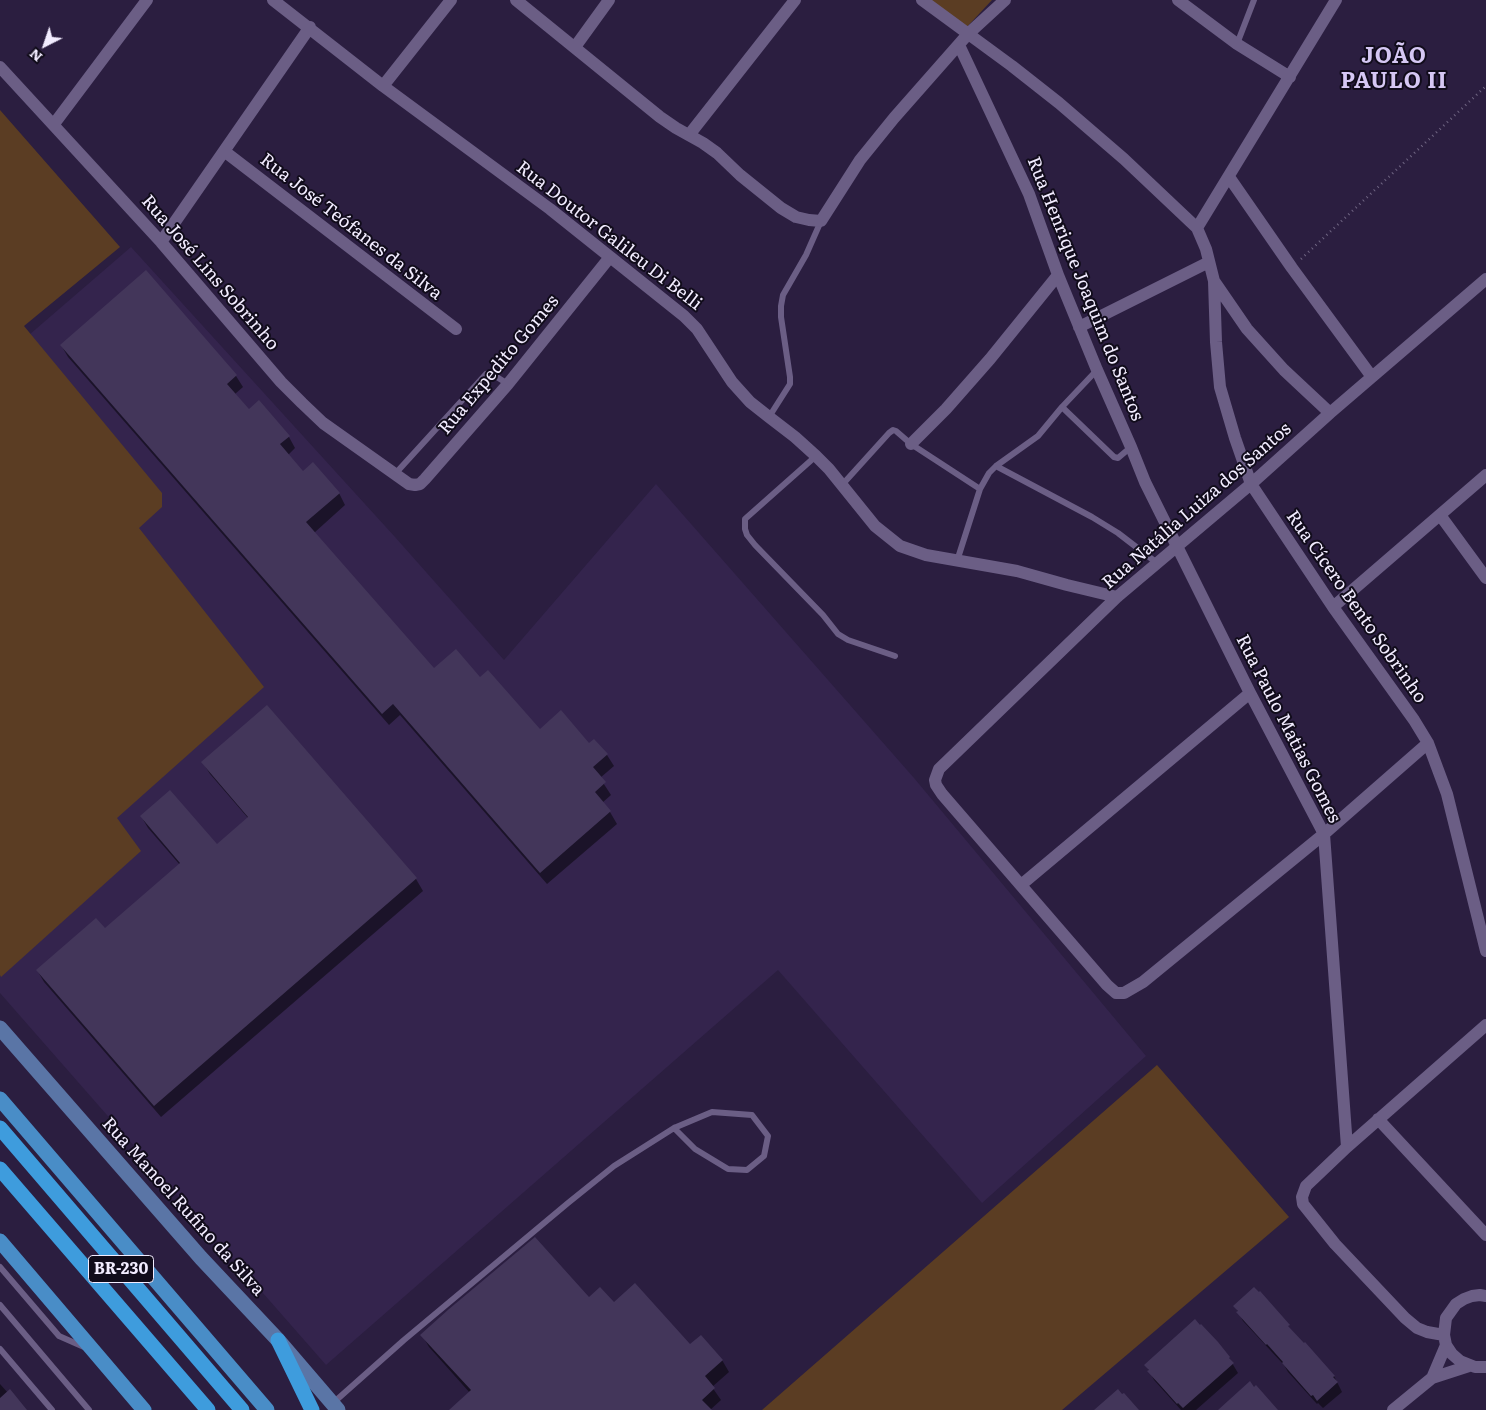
<!DOCTYPE html>
<meta charset="utf-8">
<style>
body{margin:0}
#map{position:relative;width:1486px;height:1410px;overflow:hidden;background:#2b1e40;font-family:Literata,serif}
canvas{display:block}
.north{position:absolute;left:20px;top:20px;width:50px;height:50px;-webkit-text-stroke:4px #110c1b;paint-order:stroke;rotate:221deg;font-size:14px;font-weight:700;line-height:20px;text-align:center;color:#f2ecff}
.north::after{content:'';display:block;margin:auto;width:18px;height:22px;background:#f2ecff;clip-path:polygon(50% 0,100% 100%,50% 72%,0 100%)}
</style>
<div id="map">
<canvas width="1486" height="1410"></canvas>
<div class="north">N</div>
</div>
<script>
const ctx = document.querySelector('canvas').getContext('2d');
ctx.lineJoin = 'round';
function fill(path, color) {
  ctx.fillStyle = color;
  ctx.fill(path, 'evenodd');
}
function shape(rows) {
  const path = new Path2D();
  for (const r of rows) {
    path.moveTo(r[0], r[1]);
    for (let i = 2; i < r.length; i += 2) path.lineTo(r[i], r[i + 1]);
  }
  return path;
}
function strokePath(path, color, width, dash) {
  ctx.strokeStyle = color;
  ctx.lineWidth = width;
  ctx.lineCap = dash ? 'butt' : 'round';
  ctx.setLineDash(dash || []);
  ctx.stroke(path);
}
function drawText(font, color, halo, rows, align = 'center') {
  ctx.font = font + ' Literata,serif';
  ctx.lineWidth = 4;
  ctx.setLineDash([]);
  ctx.textBaseline = 'middle';
  ctx.strokeStyle = halo;
  ctx.fillStyle = color;
  for (const [text, x, y, turn = 0] of rows) {
    ctx.save();
    ctx.translate(x, y);
    ctx.rotate((+turn || 0) * Math.PI / 180);
    ctx.textAlign = isNaN(turn) ? turn : align;
    if (halo) ctx.strokeText(text, 0, 0);
    ctx.fillText(text, 0, 0);
    ctx.restore();
  }
}
const built = shape([
 [131,247,395,537,504,660,656,484,914,778,1146,1056,982,1203,778,970,326,1365,0,993,0,360]
]);
const green = shape([
 [927,0,992,0,965,29],
 [0,110,120,247,24,326,162,493,162,507,139,528,264,687,117,818,141,851,1,977,0,975],
 [1157,1065,1289,1217,1062,1410,762,1410]
]);
const shadow = shape([
 [61,345,236,376,243,387,235,394,249,410,289,437,295,448,288,455,303,472,339,493,345,505,314,533,434,670,480,678,539,731,589,745,594,741,607,755,614,766,600,778,611,795,602,803,610,812,617,824,547,884,400,715,389,725,68,357],
 [267,707,416,879,423,891,161,1117,44,982,37,970,105,930,180,865,148,828,141,816,217,845,248,818,210,774,203,763],
 [589,1299,614,1304,690,1346,722,1360,729,1372,712,1387,721,1400,710,1410,451,1410,470,1393,429,1347,422,1335],
 [1235,1306,1304,1345,1334,1376,1342,1392,1323,1408,1318,1403,1317,1404,1288,1372,1284,1365,1243,1321],
 [1229,1358,1238,1373,1196,1410,1181,1410,1154,1380,1146,1365],
 [0,1384,8,1393,26,1410,0,1410]
]);
const building = shape([
 [146,270,237,375,227,384,249,409,259,400,290,436,280,444,303,471,313,462,340,493,306,522,434,668,456,649,480,677,488,670,540,729,561,710,589,743,594,739,608,754,593,767,606,782,595,792,611,811,540,873,393,704,382,714,60,345],
 [267,705,417,878,154,1106,36,970,96,918,105,928,180,863,140,816,170,790,217,844,248,817,201,762],
 [535,1237,589,1297,600,1287,614,1302,635,1283,690,1344,701,1335,723,1360,705,1376,715,1388,702,1400,712,1410,449,1410,471,1390,420,1335,449,1309],
 [1254,1287,1259,1292,1260,1291,1290,1325,1288,1326,1304,1343,1305,1342,1335,1376,1333,1377,1338,1382,1317,1401,1313,1395,1311,1396,1282,1363,1283,1362,1267,1344,1266,1345,1236,1312,1238,1311,1233,1306],
 [1195,1319,1200,1325,1201,1324,1218,1342,1230,1357,1229,1358,1234,1363,1183,1408,1178,1403,1177,1404,1160,1385,1147,1371,1149,1370,1144,1365],
 [1250,1381,1254,1387,1256,1385,1278,1410,1218,1410],
 [10,1389,27,1410,0,1410,0,1398],
 [1118,1389,1122,1394,1124,1393,1139,1410,1094,1410]
]);
const path = shape([
 [1301,259,1486,86]
]);
const service = shape([
 [1237,44,1254,0],
 [1097,370,1062,407,1114,457,1118,458,1131,447],
 [769,417,790,384,790,377,781,317,781,306,783,295,806,255,821,221],
 [816,456,745,519,745,529,747,535,755,545,823,615,838,634,848,640,895,656],
 [996,466,1092,517,1118,533,1157,563],
 [395,474,486,374,490,373,492,374,508,384],
 [842,485,889,433,893,430,896,431,911,444,980,489,989,473,996,466,1038,436,1062,407],
 [957,561,980,489],
 [0,1267,59,1336,84,1347],
 [0,1305,89,1410],
 [0,1349,52,1410],
 [333,1403,404,1340,568,1203,614,1166,674,1128,712,1112,752,1115,768,1136,764,1156,747,1170,728,1169,695,1149,674,1128]
]);
const minor = shape([
 [273,0,383,86,550,209,684,316,697,329,732,382,750,402,769,417,795,437,816,456,829,469,875,526,900,546,926,555,1017,571,1067,585,1117,597],
 [516,0,660,117,676,128,703,143,717,153,740,175,781,208,796,217,809,220,821,221,860,160,894,118,968,34,1005,0],
 [922,0,1012,66,1059,103,1124,159,1197,228,1206,249,1214,281,1247,329,1284,370,1330,413],
 [1178,0,1237,44,1290,77],
 [959,45,1029,194,1058,275,1097,370,1131,447,1145,482,1250,693,1324,834,1347,1147],
 [575,47,609,0],
 [0,67,161,242,281,382,302,403,323,423,409,484,415,485,420,484,425,479,508,384,610,257],
 [383,86,451,0],
 [54,124,147,0],
 [689,135,795,0],
 [224,151,456,329],
 [1229,177,1292,268,1372,377],
 [1197,228,1336,0],
 [161,242,310,27],
 [1214,281,1216,342,1220,387,1235,438,1251,484,1333,607,1414,720,1428,743,1447,794,1486,951],
 [1079,327,1209,262],
 [911,444,946,409,990,359,1058,275],
 [1440,515,1486,578],
 [1333,607,1486,475],
 [1428,743,1324,834,1143,982,1124,993,1116,993,1107,985,942,794,936,785,935,780,939,769,1117,597,1251,484,1330,413,1486,279],
 [1021,885,1250,693],
 [1378,1119,1486,1235],
 [1486,1296,1480,1295,1472,1296,1464,1299,1456,1304,1446,1318,1444,1335,1446,1345,1452,1354,1460,1361,1475,1367,1486,1367],
 [1444,1335,1427,1332,1417,1328,1405,1318,1335,1244,1303,1204,1302,1197,1306,1186,1347,1147,1486,1025],
 [1432,1378,1446,1345],
 [1393,1410,1432,1378,1469,1366]
]);
const secondary = shape([
 [0,1028,201,1258,278,1340,338,1410]
]);
const primary = shape([
 [0,1099,267,1410],
 [0,1241,144,1410]
]);
const trunk = shape([
 [0,1128,242,1410],
 [0,1169,208,1410],
 [278,1340,312,1410]
]);
const shields = [
 [121,1269,65]
];
const shieldNames = [
 ["BR-230",121,1269]
];
const streetNames = [
 ["Rua José Teófanes da Silva",351,227,38],
 ["Rua Doutor Galileu Di Belli",609,236,38],
 ["Rua José Lins Sobrinho",210,273,49],
 ["Rua Henrique Joaquim do Santos",1085,289,68],
 ["Rua Expedito Gomes",499,365,-50],
 ["Rua Natália Luiza dos Santos",1197,506,-41],
 ["Rua Cícero Bento Sobrinho",1356,607,55],
 ["Rua Paulo Matias Gomes",1288,729,63],
 ["Rua Manoel Rufino da Silva",183,1207,48]
];
const districtNames = [
 ["JOÃO",1394,57],
 ["PAULO II",1394,82]
];
fill(built, '#34244d');
fill(green, '#5b3d23');
fill(shadow, '#0007');
fill(building, '#43365a');
strokePath(path, '#706683', 2.5, [1, 4]);
strokePath(service, '#6b5e85', 6);
strokePath(minor, '#6b5e85', 12);
strokePath(secondary, '#5a75a6', 15);
strokePath(primary, '#498dc7', 15);
strokePath(trunk, '#3e9cdd', 15);
for (const [x, y, w] of shields) {
  const box = new Path2D();
  box.roundRect(x - w / 2, y - 13.5, w, 27, 4);
  ctx.fillStyle = '#110c1b';
  ctx.fill(box);
  strokePath(box, '#f2ecff', 1);
}
drawText('bold 16px', '#f2ecff', null, shieldNames);
drawText('18px', '#f2ecff', '#110c1b', streetNames);
ctx.letterSpacing = '1px';
drawText('bold 22px', '#d5c7f3', '#110c1b', districtNames);
ctx.letterSpacing = '0px';
</script>
